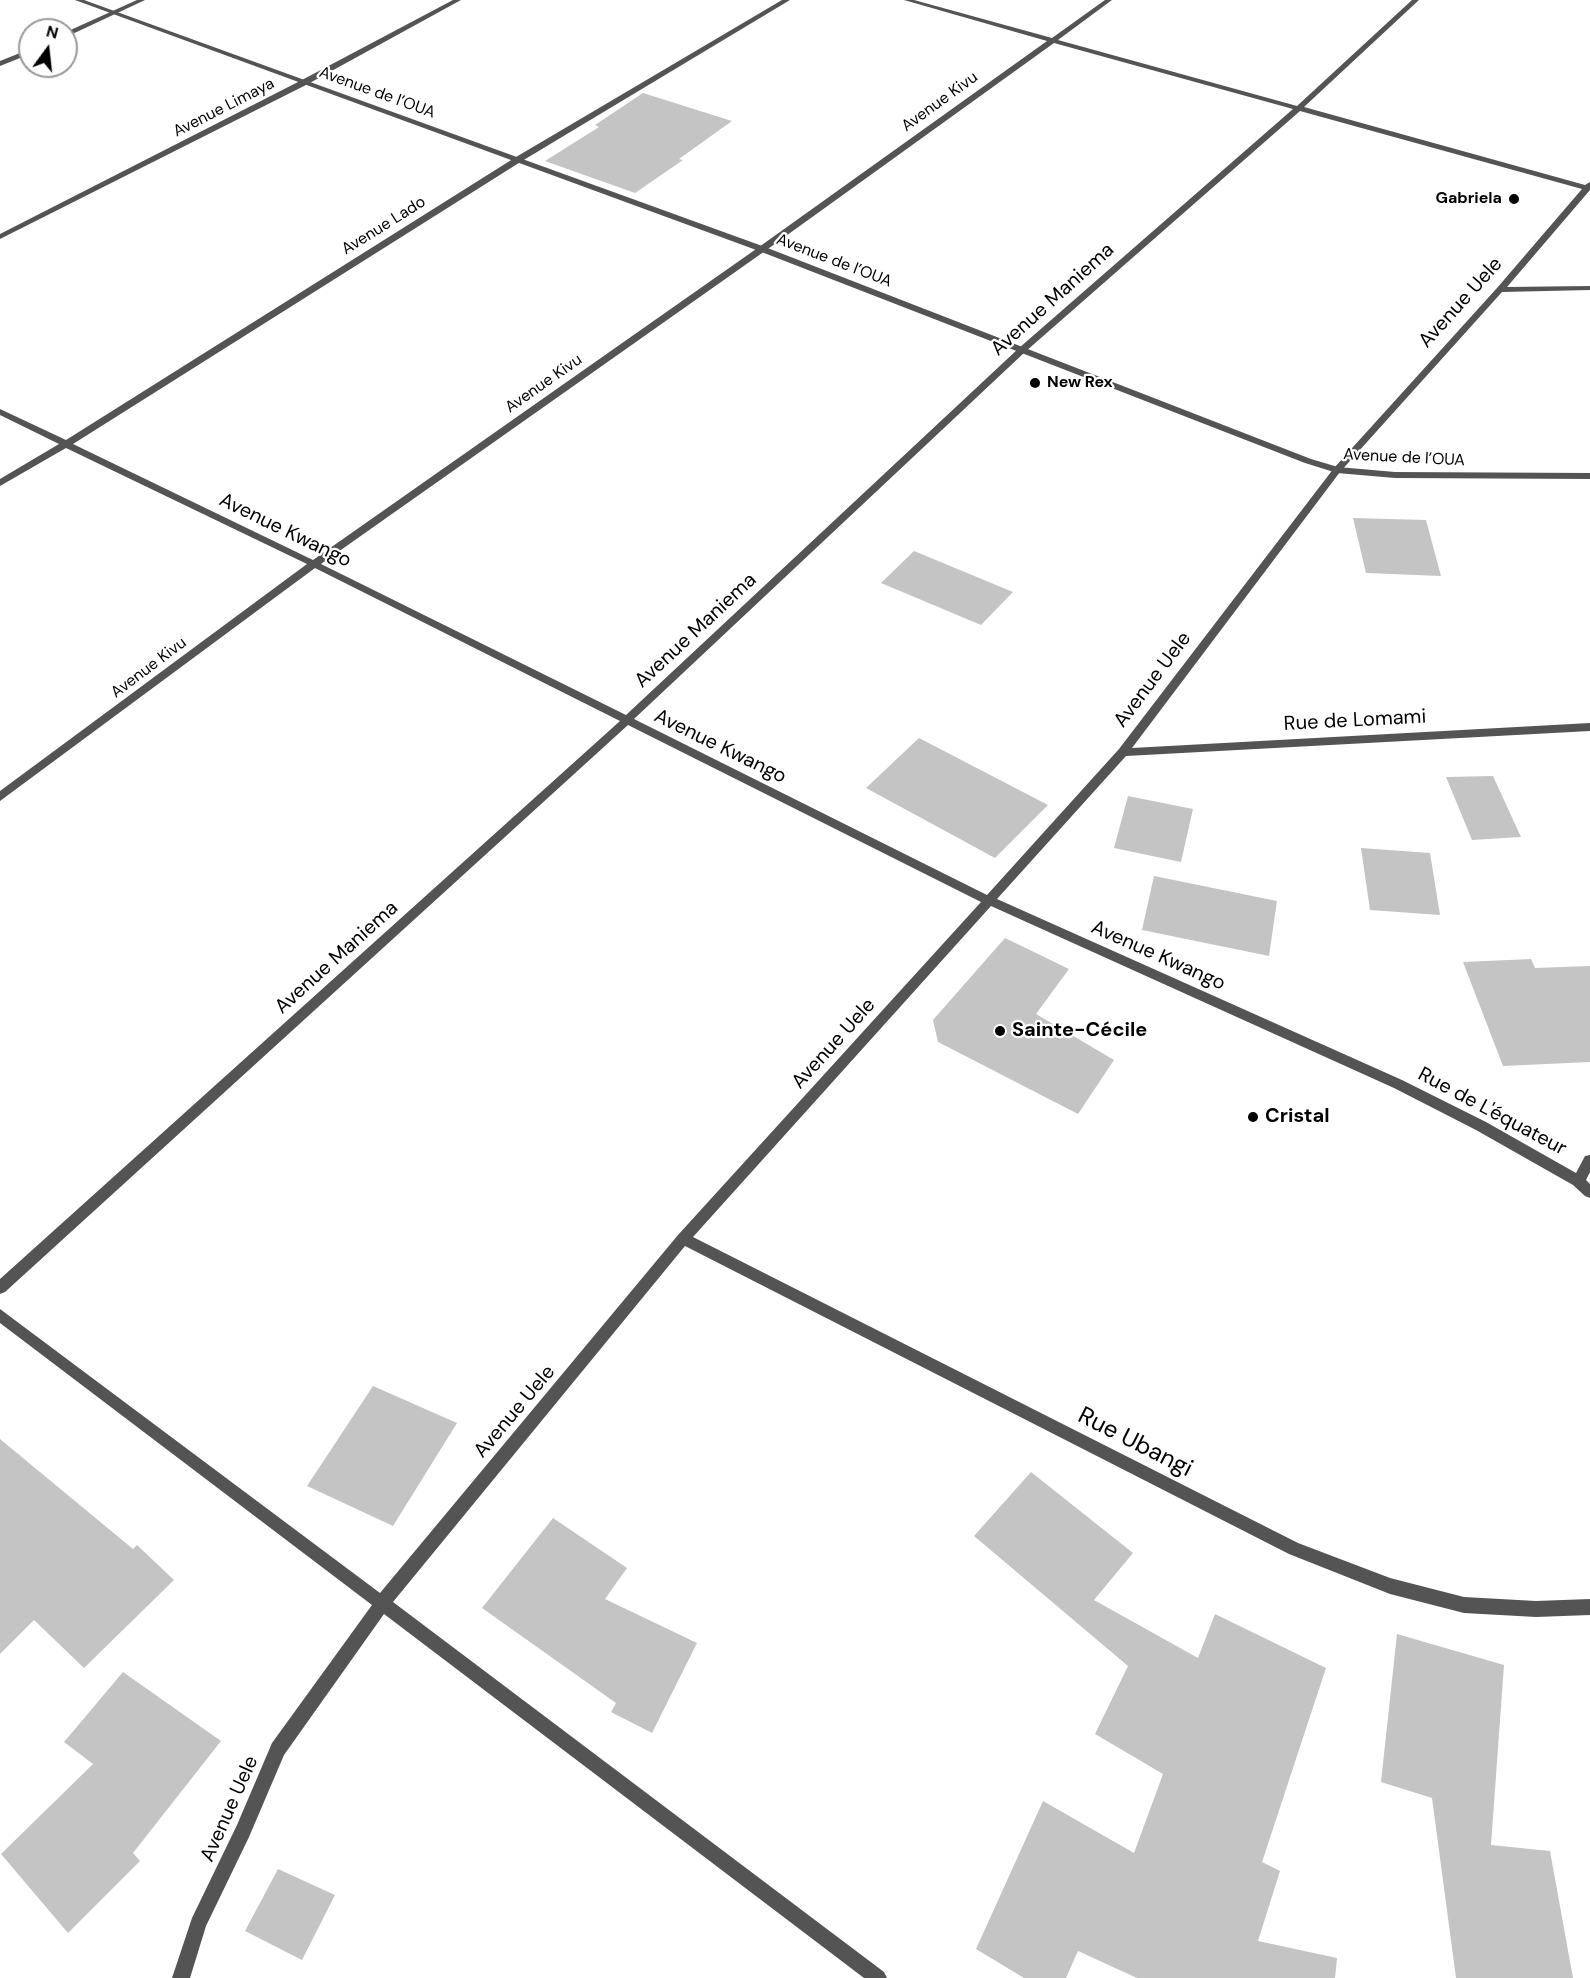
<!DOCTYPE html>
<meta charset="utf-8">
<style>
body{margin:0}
#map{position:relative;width:1590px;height:1978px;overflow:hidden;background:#fff;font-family:"DM Sans",sans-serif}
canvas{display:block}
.north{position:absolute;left:18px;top:18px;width:60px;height:60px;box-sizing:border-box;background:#fff;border:2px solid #999;border-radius:50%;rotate:15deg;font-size:16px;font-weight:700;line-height:24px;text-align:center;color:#000}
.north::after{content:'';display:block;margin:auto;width:21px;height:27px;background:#000;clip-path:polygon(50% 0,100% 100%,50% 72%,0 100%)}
</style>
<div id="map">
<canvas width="1590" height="1978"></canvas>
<div class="north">N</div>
</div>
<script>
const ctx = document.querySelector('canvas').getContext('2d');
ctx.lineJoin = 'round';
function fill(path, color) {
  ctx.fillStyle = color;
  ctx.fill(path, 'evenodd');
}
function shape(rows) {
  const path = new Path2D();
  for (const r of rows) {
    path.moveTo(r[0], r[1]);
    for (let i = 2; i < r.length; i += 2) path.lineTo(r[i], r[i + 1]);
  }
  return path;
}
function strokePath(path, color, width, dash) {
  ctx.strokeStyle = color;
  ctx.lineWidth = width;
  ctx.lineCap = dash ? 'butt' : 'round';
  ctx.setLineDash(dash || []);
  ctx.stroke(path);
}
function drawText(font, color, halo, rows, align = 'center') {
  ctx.font = font + ' "DM Sans",sans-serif';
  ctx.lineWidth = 4.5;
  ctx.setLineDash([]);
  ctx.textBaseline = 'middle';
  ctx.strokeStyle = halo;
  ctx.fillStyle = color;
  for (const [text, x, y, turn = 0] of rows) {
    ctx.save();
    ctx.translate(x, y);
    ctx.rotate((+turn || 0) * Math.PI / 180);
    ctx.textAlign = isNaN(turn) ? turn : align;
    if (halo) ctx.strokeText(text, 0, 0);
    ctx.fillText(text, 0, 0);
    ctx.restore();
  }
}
const building = shape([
 [643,93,732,121,679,159,683,160,635,193,545,161,599,127,595,125],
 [1353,518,1426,520,1441,576,1366,573],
 [914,551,1013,592,981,625,881,583],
 [919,738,1048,805,995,858,866,788],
 [1493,776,1521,837,1472,840,1446,777],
 [1128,796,1193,809,1181,862,1114,848],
 [1361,848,1430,853,1440,915,1370,910],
 [1154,876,1277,901,1269,956,1142,930],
 [1005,938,1069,969,1036,1014,1114,1060,1078,1114,938,1042,933,1020],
 [1531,959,1535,968,1590,966,1590,1062,1503,1066,1463,962],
 [373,1386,457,1423,393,1526,307,1486],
 [0,1439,133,1549,137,1545,174,1580,84,1668,34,1620,0,1654],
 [1031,1472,1133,1553,1094,1600,1198,1658,1215,1614,1326,1668,1262,1862,1280,1871,1258,1941,1337,1958,1335,1978,1137,1978,1078,1951,1066,1978,1024,1978,976,1949,1043,1801,1134,1853,1163,1774,1095,1734,1128,1666,974,1536],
 [553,1518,627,1568,605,1599,697,1643,652,1733,611,1712,616,1703,482,1608],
 [1397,1634,1504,1665,1491,1845,1550,1851,1573,1978,1456,1978,1432,1798,1381,1782],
 [123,1672,221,1741,133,1853,140,1861,68,1933,1,1854,93,1764,64,1742],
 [278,1869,335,1895,302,1960,245,1931]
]);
const minor = shape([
 [137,0,145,0,66,37,66,32,137,0],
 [453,0,461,0,306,85,0,239,0,234,300,81,453,0],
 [782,0,790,0,522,161,73,444,313,560,759,247,1047,41,904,0,914,0,1052,38,1105,0,1112,0,1058,40,1297,106,1412,0,1419,0,1304,107,1585,185,1590,182,1590,190,1507,287,1590,286,1590,290,1502,292,1340,472,1132,748,1590,723,1590,731,1126,756,997,899,1402,1080,1486,1122,1576,1173,1585,1156,1590,1155,1590,1172,1586,1180,1590,1184,1590,1198,1585,1196,1573,1185,1476,1130,1394,1088,991,906,693,1237,1298,1543,1390,1578,1464,1597,1536,1601,1590,1599,1590,1615,1536,1617,1464,1613,1390,1594,1289,1554,685,1246,393,1602,884,1972,887,1978,864,1978,384,1614,284,1755,249,1837,206,1926,190,1978,172,1978,192,1918,237,1825,272,1743,372,1605,0,1323,0,1309,380,1593,678,1235,981,902,628,725,5,1292,0,1294,0,1279,620,721,315,568,0,801,0,791,307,564,66,448,0,486,0,479,59,444,0,415,0,409,66,440,516,157,782,0],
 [1054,43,1293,109,1019,348,626,715,321,564,765,251,1054,43],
 [1300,111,1582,189,1497,288,1334,468,1119,749,987,895,634,719,1025,352,1300,111],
 [30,49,30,54,0,66,0,61,30,49]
]);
const tertiary = shape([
 [75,0,84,0,765,247,1311,459,1338,467,1395,472,1590,473,1590,479,1395,478,1337,473,1305,463,759,251,75,0]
]);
const markers = [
 [1514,199,6,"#000"],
 [1035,383,6,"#000"],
 [1000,1031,6,"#000"],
 [1253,1117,6,"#000"]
];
const farStreetnames = [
 ["Avenue de l’OUA",377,93,20],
 ["Avenue Kivu",940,102,-36],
 ["Avenue Limaya",224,108,-27],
 ["Avenue Lado",384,226,-32],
 ["Avenue de l’OUA",834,261,21],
 ["Avenue Kivu",544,384,-35],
 ["Avenue de l’OUA",1404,458,3],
 ["Avenue Kivu",149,668,-37]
];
const farPoinames = [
 ["Gabriela",1502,199],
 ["New Rex",1047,383,"left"]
];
const streetNames = [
 ["Avenue Maniema",1053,300,-42],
 ["Avenue Uele",1461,303,-48],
 ["Avenue Kwango",285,531,26],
 ["Avenue Maniema",696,631,-43],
 ["Avenue Uele",1153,680,-53],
 ["Rue de Lomami",1355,721,-3],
 ["Avenue Kwango",720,747,26],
 ["Avenue Kwango",1158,956,24],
 ["Avenue Maniema",337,958,-42],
 ["Avenue Uele",834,1044,-48],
 ["Rue de L'équateur",1492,1112,28],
 ["Avenue Uele",515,1412,-50],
 ["Avenue Uele",230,1809,-66]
];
const poiNames = [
 ["Sainte-Cécile",1012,1031],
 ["Cristal",1265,1117]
];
const nearStreetnames = [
 ["Rue Ubangi",1135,1443,27]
];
fill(building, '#c4c4c4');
fill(minor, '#545454');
fill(tertiary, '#545454');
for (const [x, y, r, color] of markers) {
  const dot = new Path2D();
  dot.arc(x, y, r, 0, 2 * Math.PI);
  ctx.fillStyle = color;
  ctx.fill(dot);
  strokePath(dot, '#fff', 2);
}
drawText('16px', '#000', '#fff', farStreetnames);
drawText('bold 16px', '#000', '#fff', farPoinames, 'right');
drawText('20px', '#000', '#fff', streetNames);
drawText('bold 20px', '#000', '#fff', poiNames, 'left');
drawText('24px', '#000', '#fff', nearStreetnames);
</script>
